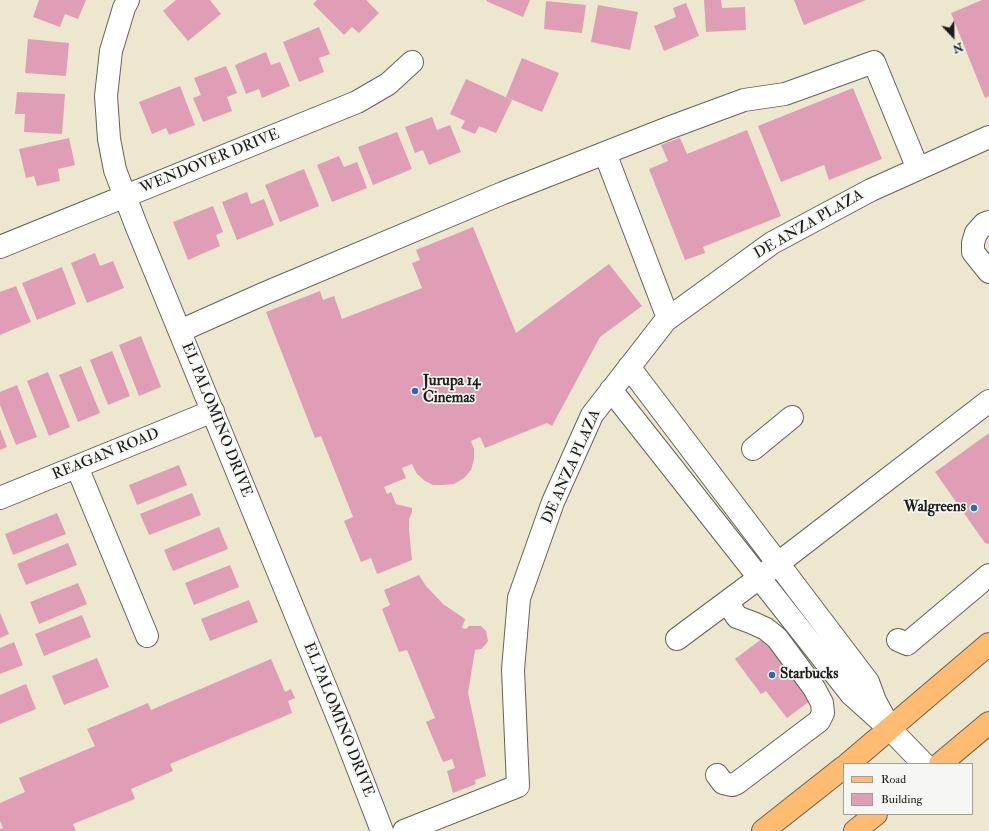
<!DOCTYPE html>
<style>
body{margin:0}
#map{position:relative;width:989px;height:831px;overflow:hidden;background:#ece7ce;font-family:"IM FELL Double Pica",serif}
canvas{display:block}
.legend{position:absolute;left:843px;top:763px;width:130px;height:52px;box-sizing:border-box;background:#f6f6f2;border:1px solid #9f9f9c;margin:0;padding:5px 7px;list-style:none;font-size:12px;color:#1c1c1c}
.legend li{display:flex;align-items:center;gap:8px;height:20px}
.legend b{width:20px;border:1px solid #9f9f9c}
.north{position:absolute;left:933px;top:16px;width:40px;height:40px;-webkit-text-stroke:3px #f6f6f2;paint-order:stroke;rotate:158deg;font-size:11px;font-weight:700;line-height:16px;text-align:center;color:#1c1c1c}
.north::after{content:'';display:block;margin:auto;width:14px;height:18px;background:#1c1c1c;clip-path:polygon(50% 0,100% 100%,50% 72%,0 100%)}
</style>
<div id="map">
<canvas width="989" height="831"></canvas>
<ul class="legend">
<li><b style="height:5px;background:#febb71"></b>Road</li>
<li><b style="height:11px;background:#e09eb6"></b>Building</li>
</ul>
<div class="north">N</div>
</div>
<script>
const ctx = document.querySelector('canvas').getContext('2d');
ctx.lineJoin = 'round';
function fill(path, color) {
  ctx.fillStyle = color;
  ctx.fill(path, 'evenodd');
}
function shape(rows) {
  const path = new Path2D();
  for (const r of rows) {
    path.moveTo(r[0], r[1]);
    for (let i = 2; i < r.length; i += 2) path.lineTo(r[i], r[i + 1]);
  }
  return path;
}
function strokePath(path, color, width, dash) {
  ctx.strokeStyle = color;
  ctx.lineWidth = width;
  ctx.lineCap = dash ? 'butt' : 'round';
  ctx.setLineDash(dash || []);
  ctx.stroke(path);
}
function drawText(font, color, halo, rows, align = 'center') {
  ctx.font = font + ' "IM FELL Double Pica",serif';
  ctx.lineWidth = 3.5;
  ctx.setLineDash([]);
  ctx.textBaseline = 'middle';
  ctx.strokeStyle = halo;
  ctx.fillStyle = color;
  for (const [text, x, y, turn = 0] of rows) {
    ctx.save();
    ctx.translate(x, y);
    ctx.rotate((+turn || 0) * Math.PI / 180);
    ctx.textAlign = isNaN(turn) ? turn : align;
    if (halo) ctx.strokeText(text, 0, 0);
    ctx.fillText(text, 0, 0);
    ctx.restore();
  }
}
const building = shape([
 [39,0,86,0,78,19,65,14,60,27,33,17],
 [176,0,210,0,221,14,188,41,163,11],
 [317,0,366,0,379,13,359,33,352,27,344,35,313,4],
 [487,0,530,0,523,17,486,1],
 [704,0,721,0,722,8,745,7,746,30,706,32],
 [794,0,866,0,804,25],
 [982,0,989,0,989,96,985,98,951,13],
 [546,1,586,5,582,33,544,29],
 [686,3,699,36,664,51,654,26,676,17,673,8],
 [598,5,638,12,630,50,591,42],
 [319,27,330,54,319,58,324,72,299,82,283,42],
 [28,39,69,43,66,76,25,73],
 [266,52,271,65,280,62,290,86,262,98,259,89,246,94,235,65],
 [522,58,559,73,542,112,506,97],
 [226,66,237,93,227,97,232,111,203,122,193,98,201,95,194,78],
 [466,79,512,100,496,133,479,126,475,134,461,128,465,121,450,114],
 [180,86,195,125,169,135,166,128,152,134,139,102],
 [853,88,882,159,829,180,824,165,781,182,758,126],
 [17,92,65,94,62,134,24,132,25,114,15,114],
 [432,117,437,130,450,125,461,152,429,165,423,150,415,153,405,127],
 [747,130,781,216,703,247,705,253,685,260,649,169,668,161,661,145,680,138,687,154],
 [397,132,412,169,373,185,358,147],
 [69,138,75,165,58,169,60,181,37,186,34,176,26,178,19,149],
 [339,156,344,167,357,162,367,188,332,202,317,165],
 [304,169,319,206,280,222,265,185],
 [247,192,251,204,264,199,274,225,237,240,222,202],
 [213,206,223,232,216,235,220,246,188,260,173,222],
 [473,227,516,333,609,264,642,306,600,337,552,426,547,423,485,448,480,437,471,441,474,449,474,459,471,470,464,478,454,484,443,485,433,485,425,481,417,474,412,464,402,468,406,478,384,487,387,494,391,492,396,504,412,508,412,512,409,519,409,530,412,560,377,574,371,558,361,562,344,521,353,517,321,436,315,438,266,312,320,291,323,300,334,296,342,319,422,288,412,263,420,260,416,250],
 [95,253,100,266,113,261,124,288,87,303,71,263],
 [62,267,76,304,37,320,22,283],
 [16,286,31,322,0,335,0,292],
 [141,336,161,387,139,396,119,345],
 [112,351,130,396,108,405,90,360],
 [81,366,100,413,78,422,59,375],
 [48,372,70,427,49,436,27,381],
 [17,385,37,437,16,445,0,405,0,392],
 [0,429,7,447,0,450],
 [989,433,989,544,985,543,935,472],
 [179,465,187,485,137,505,129,485],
 [192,493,201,515,149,535,140,514],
 [57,513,66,534,13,555,5,534],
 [219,527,228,549,173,571,164,550],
 [68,543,77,565,26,585,17,564],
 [230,565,239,587,194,605,185,583],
 [419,575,426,586,443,604,465,619,462,628,466,629,469,626,481,626,486,631,488,641,485,645,481,649,475,650,468,693,486,776,475,780,476,784,453,793,447,771,455,768,452,759,443,762,426,722,435,718,407,650,399,652,382,609,390,605,384,590],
 [78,583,87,604,39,624,30,602],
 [249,600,258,622,210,641,201,619],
 [0,613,9,634,0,638],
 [82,615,91,637,44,656,35,634],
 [767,635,814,698,787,718,766,691,761,694,735,659],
 [14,642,23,665,0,674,0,648],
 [97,658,109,687,64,705,52,676],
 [271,659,285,692,291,689,295,698,288,701,292,713,170,764,173,771,131,789,135,799,73,824,76,831,0,831,0,829,3,828,0,821,0,803,25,792,19,778,95,746,87,729,148,703,151,710],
 [26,684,36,709,0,724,0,695]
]);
const minor = shape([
 [128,0,124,8,111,51,106,96,109,139,115,170,136,225,343,730,382,831],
 [605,153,668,318],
 [989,222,984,224,976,233,973,243,973,252,989,272],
 [0,247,357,102,388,84,412,62],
 [180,331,263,294,503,193,671,127,744,100,785,94,874,62,918,169],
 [629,367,868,682,875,701,886,721],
 [611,390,851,694,890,729,924,764],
 [753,449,792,417],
 [77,467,147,636],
 [0,498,213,411],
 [677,639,759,578,989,401],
 [898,640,907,644,989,575],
 [717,775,723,783,732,785,737,783,819,721,823,713,822,703,814,688,777,638,766,629,753,623,737,617,727,602],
 [404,831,518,786,513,670,519,598,553,502,592,415,666,320,772,243,871,190,989,137]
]);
const major = shape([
 [848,764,989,644],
 [940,764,989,723],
 [763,831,844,767],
 [855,831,876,814]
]);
const markers = [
 [415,391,4,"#1f6fb2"],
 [974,508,4,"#1f6fb2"],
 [772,675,4,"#1f6fb2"]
];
const streetNames = [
 ["WENDOVER DRIVE",210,162,-22],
 ["DE ANZA PLAZA",809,225,-30],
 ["EL PALOMINO DRIVE",216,420,68],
 ["REAGAN ROAD",106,455,-22],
 ["DE ANZA PLAZA",572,467,-66],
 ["EL PALOMINO DRIVE",338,720,68]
];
const poiNames = [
 ["Jurupa 14",423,382],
 ["Cinemas",423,399],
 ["Walgreens",966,508,"right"],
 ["Starbucks",780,675]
];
fill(building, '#e09eb6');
strokePath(minor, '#65635a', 24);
strokePath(major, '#65635a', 24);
strokePath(minor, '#fff', 22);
strokePath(major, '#febb71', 22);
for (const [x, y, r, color] of markers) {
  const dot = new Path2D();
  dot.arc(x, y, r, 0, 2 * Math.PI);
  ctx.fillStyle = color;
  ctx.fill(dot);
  strokePath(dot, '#f6f6f2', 1.5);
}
drawText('15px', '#1c1c1c', '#f6f6f2', streetNames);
drawText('bold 15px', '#1c1c1c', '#f6f6f2', poiNames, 'left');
</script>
